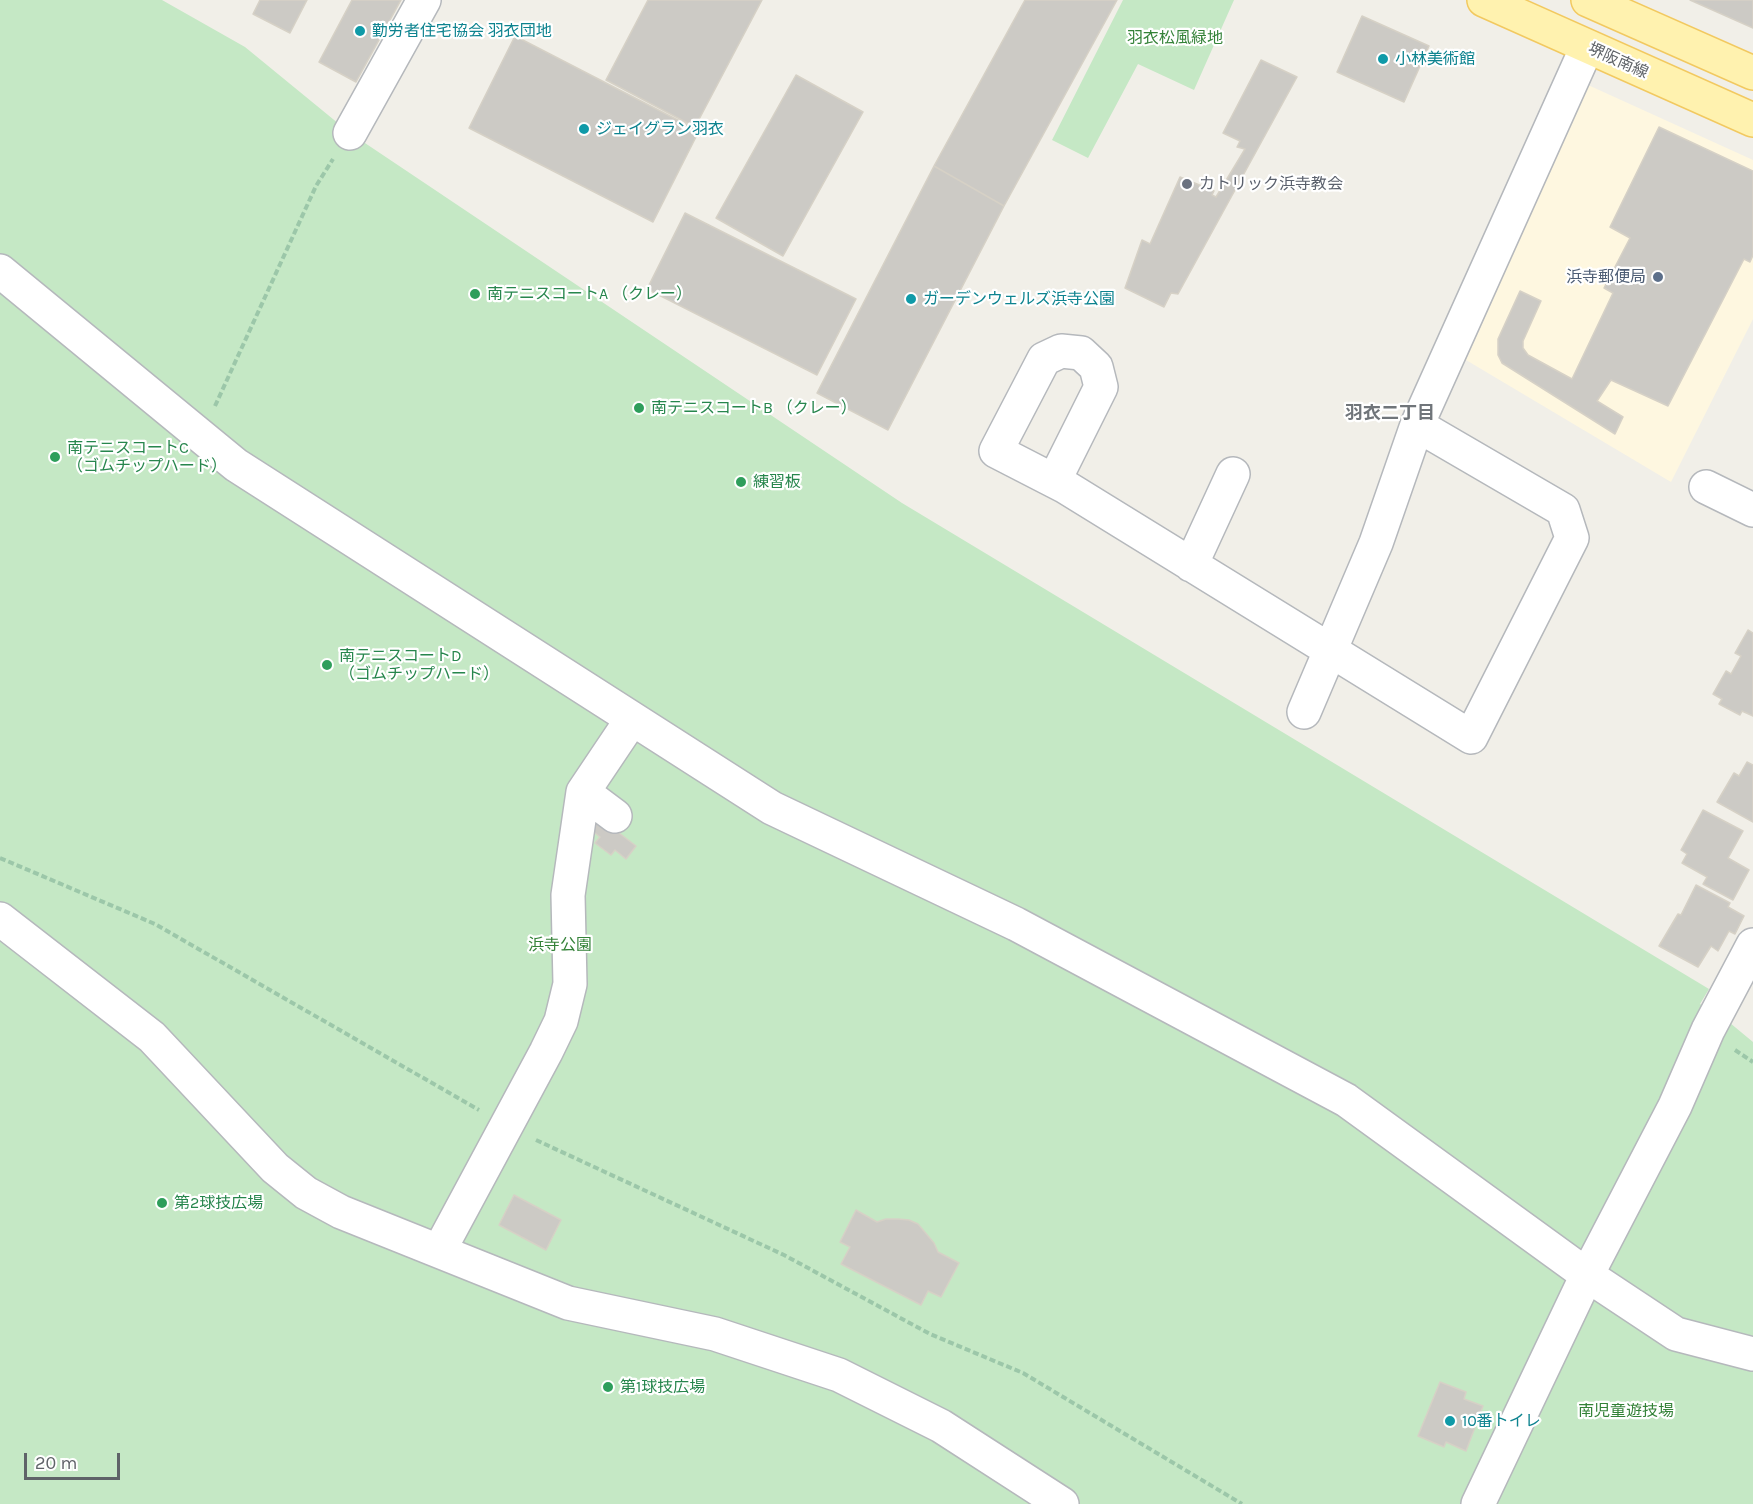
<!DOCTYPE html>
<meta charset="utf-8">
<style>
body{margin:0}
#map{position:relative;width:1753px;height:1504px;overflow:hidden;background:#f1efe8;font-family:Karla,sans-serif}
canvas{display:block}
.scale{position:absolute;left:24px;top:1453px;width:96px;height:27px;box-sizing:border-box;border:3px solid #5f6368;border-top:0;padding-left:8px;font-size:18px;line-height:21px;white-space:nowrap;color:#5f6368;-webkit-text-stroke:4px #fff;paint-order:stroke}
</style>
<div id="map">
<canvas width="1753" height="1504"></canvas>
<div class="scale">20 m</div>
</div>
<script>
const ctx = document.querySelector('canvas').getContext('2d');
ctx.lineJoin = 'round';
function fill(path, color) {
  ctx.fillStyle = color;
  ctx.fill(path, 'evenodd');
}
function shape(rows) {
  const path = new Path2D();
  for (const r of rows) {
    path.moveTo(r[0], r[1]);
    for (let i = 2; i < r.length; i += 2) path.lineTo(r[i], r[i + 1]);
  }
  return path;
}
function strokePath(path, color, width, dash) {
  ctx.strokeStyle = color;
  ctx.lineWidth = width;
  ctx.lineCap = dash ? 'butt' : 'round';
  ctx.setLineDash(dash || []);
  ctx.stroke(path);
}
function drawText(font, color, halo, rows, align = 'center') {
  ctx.font = font + ' Karla,"Noto Sans JP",sans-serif';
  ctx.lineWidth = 4.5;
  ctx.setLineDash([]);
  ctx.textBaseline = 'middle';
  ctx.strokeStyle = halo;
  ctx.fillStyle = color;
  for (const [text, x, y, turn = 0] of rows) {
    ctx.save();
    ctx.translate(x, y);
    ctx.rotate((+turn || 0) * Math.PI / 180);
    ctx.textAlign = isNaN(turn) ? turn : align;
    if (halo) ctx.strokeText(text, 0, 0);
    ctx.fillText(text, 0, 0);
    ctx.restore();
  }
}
const commercial = shape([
 [1588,85,1753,160,1753,319,1671,482,1466,360]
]);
const green = shape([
 [0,0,162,0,245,47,350,133,902,503,1709,989,1700,1004,1724,1018,1753,1042,1753,1504,0,1504],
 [1123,0,1234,0,1194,90,1138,64,1088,158,1052,140]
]);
const building = shape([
 [260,0,307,0,290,33,253,14,260,0],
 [352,0,401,0,356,82,319,62,352,0],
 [648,0,762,0,695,127,606,80,648,0],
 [1025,0,1117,0,1004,206,934,166,1025,0],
 [1690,0,1753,0,1753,28,1690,0],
 [1362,16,1429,46,1404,102,1337,72,1362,16],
 [515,36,699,131,653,222,469,128,515,36],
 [1261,60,1297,77,1178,294,1171,293,1164,307,1125,288,1142,240,1150,244,1180,177,1214,191,1212,195,1216,197,1245,149,1237,147,1240,141,1223,133,1261,60],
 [796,75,863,112,783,256,716,218,796,75],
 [1659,127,1753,171,1753,255,1750,262,1744,259,1668,406,1611,380,1597,401,1623,417,1615,434,1502,363,1498,355,1498,339,1520,291,1541,301,1523,341,1523,348,1528,355,1572,379,1613,293,1604,288,1630,238,1610,227,1659,127],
 [934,166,1004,206,888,430,817,393,934,166],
 [685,213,856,299,817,375,647,289,685,213],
 [1748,630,1753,633,1753,716,1742,711,1740,715,1719,704,1722,699,1713,694,1726,671,1731,674,1741,656,1735,653,1748,630],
 [1747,762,1753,765,1753,822,1717,802,1734,773,1739,776,1747,762],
 [1703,810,1743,831,1728,858,1749,870,1733,900,1703,884,1707,877,1682,863,1687,854,1681,850,1703,810],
 [594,813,629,821,619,833,636,846,626,859,615,850,611,855,595,843,600,837,585,825,594,813],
 [1696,885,1730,903,1728,907,1744,916,1735,934,1729,931,1718,951,1711,946,1698,967,1659,946,1678,914,1681,915,1696,885],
 [514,1195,561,1220,546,1250,499,1225,514,1195],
 [856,1210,877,1222,886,1219,898,1219,909,1220,918,1224,934,1243,938,1252,959,1263,941,1297,928,1291,921,1305,841,1264,850,1247,840,1242,856,1210],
 [1440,1382,1466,1392,1464,1399,1483,1406,1466,1451,1446,1442,1444,1447,1418,1436,1440,1382]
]);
const path = shape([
 [215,406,316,186,333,159],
 [0,858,155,924,479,1110],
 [1735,1050,1753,1062],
 [536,1140,784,1255,930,1334,1023,1373,1242,1504]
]);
const minor = shape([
 [350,133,424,0],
 [0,271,236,465,772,808,1016,924,1346,1100,1587,1275,1676,1334,1753,1354],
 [1054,481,1101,387,1096,367,1081,353,1061,351,1044,359,996,451,1064,486,1471,737,1572,538,1563,510,1417,425],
 [1706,487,1753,510],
 [1191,565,1233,474],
 [1304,712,1376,543,1417,425,1587,47],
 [583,792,615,816],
 [0,919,152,1037,275,1168,306,1193,341,1212,568,1303,715,1334,839,1375,941,1426,1062,1504],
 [439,1251,546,1052,561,1021,570,984,568,895,583,792,632,719],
 [1478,1504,1587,1275,1675,1106,1708,1030,1753,945]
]);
const major = shape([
 [1484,0,1753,120],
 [1588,0,1753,73]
]);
const markers = [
 [360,31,6,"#0f9aa8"],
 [1383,59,6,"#0f9aa8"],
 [584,129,6,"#0f9aa8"],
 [1187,184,6,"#6b7280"],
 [1658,277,6,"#5c6f8a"],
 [475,294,6,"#2e9e5b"],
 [911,299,6,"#0f9aa8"],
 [639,408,6,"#2e9e5b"],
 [55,457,6,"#2e9e5b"],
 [741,482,6,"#2e9e5b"],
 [327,665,6,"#2e9e5b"],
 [162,1203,6,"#2e9e5b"],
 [608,1387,6,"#2e9e5b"],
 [1450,1421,6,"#0f9aa8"]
];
const cultureNames = [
 ["勤労者住宅協会 羽衣団地",372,31],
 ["小林美術館",1395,59],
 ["ジェイグラン羽衣",596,129],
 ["ガーデンウェルズ浜寺公園",923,299],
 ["10番トイレ",1462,1421]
];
const parkNames = [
 ["羽衣松風緑地",1175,38],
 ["浜寺公園",560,945],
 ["南児童遊技場",1626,1411]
];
const streetNames = [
 ["堺阪南線",1618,61,24]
];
const worshipNames = [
 ["カトリック浜寺教会",1199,184]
];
const serviceNames = [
 ["浜寺郵便局",1646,277]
];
const leisureNames = [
 ["南テニスコートA （クレー）",487,294],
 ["南テニスコートB （クレー）",651,408],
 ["南テニスコートC",67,448],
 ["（ゴムチップハード）",67,466],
 ["練習板",753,482],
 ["南テニスコートD",339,656],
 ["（ゴムチップハード）",339,674],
 ["第2球技広場",174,1203],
 ["第1球技広場",620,1387]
];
const neighbourhoodNames = [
 ["羽衣二丁目",1390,414]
];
fill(commercial, '#fef7e0');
fill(green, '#c5e8c5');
fill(building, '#cccac5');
strokePath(building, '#d6d1c6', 1.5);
strokePath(minor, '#b5b8bc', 36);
strokePath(major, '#f2c960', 36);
strokePath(path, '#9cc7a9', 4, [6, 3]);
strokePath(minor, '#fff', 33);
strokePath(major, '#fff2af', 33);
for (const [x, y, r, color] of markers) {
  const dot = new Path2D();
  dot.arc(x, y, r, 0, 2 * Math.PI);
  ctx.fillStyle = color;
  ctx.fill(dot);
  strokePath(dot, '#fff', 2);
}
drawText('16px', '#0d838f', '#fff', cultureNames, 'left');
drawText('16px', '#348238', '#fff', parkNames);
drawText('16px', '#5f6368', '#fff', streetNames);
drawText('16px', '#5b616d', '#fff', worshipNames, 'left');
drawText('16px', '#4e5e75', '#fff', serviceNames, 'right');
drawText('16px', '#27864d', '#fff', leisureNames, 'left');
drawText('bold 18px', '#70757a', '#fff', neighbourhoodNames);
</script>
